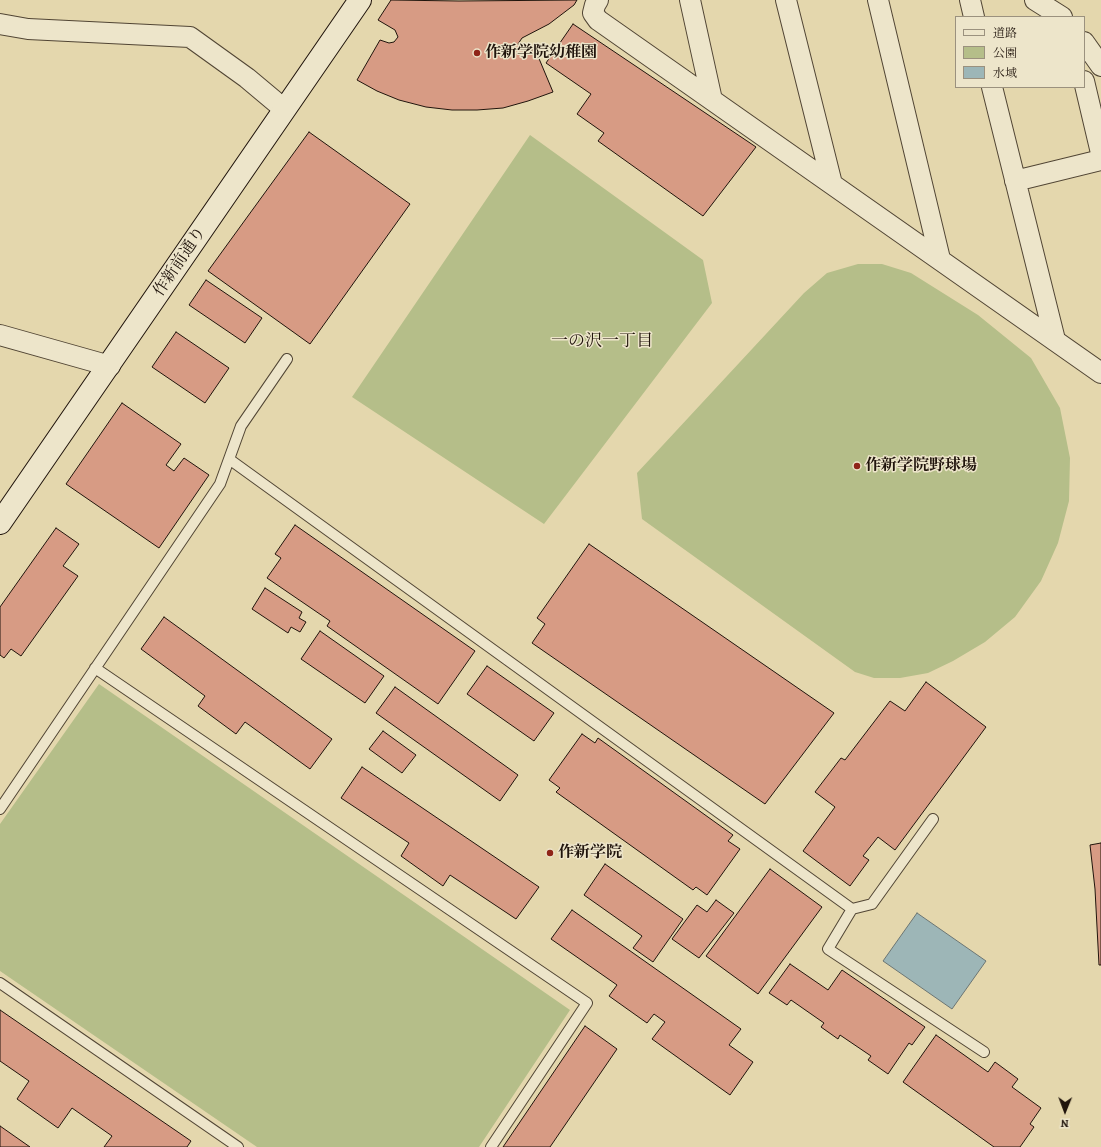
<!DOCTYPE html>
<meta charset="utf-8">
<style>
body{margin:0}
#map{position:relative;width:1101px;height:1147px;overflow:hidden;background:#e4d7ad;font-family:Alegreya,"Noto Serif JP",serif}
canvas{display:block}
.legend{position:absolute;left:955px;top:16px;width:130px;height:72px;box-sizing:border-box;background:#ede5ca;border:1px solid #9b917e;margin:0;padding:5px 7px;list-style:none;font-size:12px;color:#20140c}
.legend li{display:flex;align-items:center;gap:8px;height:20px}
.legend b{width:20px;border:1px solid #9b917e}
.north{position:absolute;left:1045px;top:1091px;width:40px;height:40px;-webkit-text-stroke:3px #ede5ca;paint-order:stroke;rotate:181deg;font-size:11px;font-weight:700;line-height:16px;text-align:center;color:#20140c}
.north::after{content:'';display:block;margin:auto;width:14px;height:18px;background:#20140c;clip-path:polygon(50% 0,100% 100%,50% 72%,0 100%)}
</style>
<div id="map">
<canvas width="1101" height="1147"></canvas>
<ul class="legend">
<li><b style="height:5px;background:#ede5ca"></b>道路</li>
<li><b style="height:11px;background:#b5be89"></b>公園</li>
<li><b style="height:11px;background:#9db6b7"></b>水域</li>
</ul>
<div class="north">N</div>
</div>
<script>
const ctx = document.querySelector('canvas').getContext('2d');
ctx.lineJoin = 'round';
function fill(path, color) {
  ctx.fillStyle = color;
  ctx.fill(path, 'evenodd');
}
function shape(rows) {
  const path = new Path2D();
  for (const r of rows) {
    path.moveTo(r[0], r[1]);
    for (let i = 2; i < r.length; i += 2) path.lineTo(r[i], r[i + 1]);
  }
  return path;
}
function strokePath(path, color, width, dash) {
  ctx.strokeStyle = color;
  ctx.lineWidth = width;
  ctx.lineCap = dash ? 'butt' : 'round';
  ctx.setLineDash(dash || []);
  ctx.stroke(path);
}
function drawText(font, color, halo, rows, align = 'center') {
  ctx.font = font + ' Alegreya,"Noto Serif JP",serif';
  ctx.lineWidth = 3;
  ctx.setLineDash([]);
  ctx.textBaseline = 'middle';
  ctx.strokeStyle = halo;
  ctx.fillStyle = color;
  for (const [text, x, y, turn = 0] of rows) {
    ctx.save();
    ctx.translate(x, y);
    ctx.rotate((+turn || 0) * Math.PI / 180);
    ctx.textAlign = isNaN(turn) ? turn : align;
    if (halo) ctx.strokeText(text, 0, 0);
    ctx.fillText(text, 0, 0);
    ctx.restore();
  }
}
const green = shape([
 [530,135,703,260,712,303,544,524,352,397],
 [858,264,882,264,911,273,978,315,1031,358,1060,408,1070,458,1069,501,1058,543,1041,581,1015,617,985,642,953,661,928,673,900,678,874,678,855,672,642,519,637,473,804,293,827,273],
 [99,684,570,1010,479,1147,257,1147,0,971,0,824]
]);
const water = shape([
 [917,913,986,961,952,1009,883,961,917,913]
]);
const building = shape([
 [391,0,459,1,577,0,574,5,549,24,522,38,518,44,520,50,526,52,535,49,553,92,528,101,503,108,477,110,452,110,426,107,399,100,377,91,357,80,380,40,389,43,394,42,398,37,395,30,378,20,391,0],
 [573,24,756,147,703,216,598,141,604,133,577,114,591,94,546,63,573,24],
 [309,132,410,204,310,344,208,271,309,132],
 [206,280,262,318,245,343,189,305,206,280],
 [176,332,229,368,205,403,152,367,176,332],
 [122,403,181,444,166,465,174,471,184,458,209,475,159,548,66,484,122,403],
 [295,525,475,651,438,704,327,626,330,621,267,578,281,558,275,554,295,525],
 [56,528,79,544,63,566,78,576,21,656,11,649,4,658,0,655,0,607,56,528],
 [589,544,834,713,765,804,532,643,545,624,537,618,589,544],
 [265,588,302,612,299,618,306,622,300,632,291,627,288,633,252,609,265,588],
 [164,617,332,739,310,769,245,722,236,734,198,706,205,696,141,649,164,617],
 [320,631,384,676,365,703,301,659,320,631],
 [487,666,554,713,534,741,467,694,487,666],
 [926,682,986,727,895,850,878,837,863,856,869,860,850,886,803,851,835,807,815,792,841,758,845,760,890,701,905,711,926,682],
 [395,687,518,775,500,801,376,713,395,687],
 [383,731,416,755,402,773,369,749,383,731],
 [582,734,595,743,598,738,733,835,728,841,740,849,707,895,696,887,693,890,556,792,560,788,549,780,582,734],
 [362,767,539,887,516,919,450,875,443,886,401,856,409,843,341,798,362,767],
 [1101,843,1101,965,1099,965,1095,889,1090,845,1101,843],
 [605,864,683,919,653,962,633,948,642,936,584,895,605,864],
 [770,869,822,907,758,994,706,956,770,869],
 [716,900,734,913,699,958,672,939,697,905,707,912,716,900],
 [572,910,741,1029,729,1045,753,1062,730,1095,652,1039,665,1022,654,1014,647,1023,609,996,617,985,551,939,572,910],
 [790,964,828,990,842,970,925,1027,912,1045,909,1043,888,1074,868,1060,871,1056,840,1035,838,1039,821,1027,824,1023,791,1000,787,1005,769,993,790,964],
 [0,1010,191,1141,187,1147,104,1147,112,1136,72,1108,58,1128,17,1099,29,1081,0,1061,0,1010],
 [585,1026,617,1049,550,1147,503,1147,585,1026],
 [936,1035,988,1072,995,1062,1018,1079,1012,1087,1041,1108,1030,1124,1034,1127,1020,1147,994,1147,903,1082,936,1035],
 [0,1126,30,1147,0,1147,0,1126]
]);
const lane = shape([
 [229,459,852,909,828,949,984,1052],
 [95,668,587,1003,491,1147],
 [0,809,220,484,241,426,287,359],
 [852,909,872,904,933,819],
 [0,983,238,1147]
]);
const street = shape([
 [598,0,595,5,593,13,598,20,1101,373],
 [690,0,712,100],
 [786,0,832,184],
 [878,0,940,259],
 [970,0,974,17],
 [1035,0,1062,17],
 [0,24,28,29,190,37,247,78,284,109],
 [1084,42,1101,66],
 [1084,81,1101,153],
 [992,87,1055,340],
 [1015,181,1101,160],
 [0,335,110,366]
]);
const secondary = shape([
 [0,523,360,0]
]);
const markers = [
 [477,53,4,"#8f2418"],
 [857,466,4,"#8f2418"],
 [550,853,4,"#8f2418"]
];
const poiNames = [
 ["作新学院幼稚園",485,53],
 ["作新学院野球場",865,466],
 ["作新学院",558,853]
];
const streetNames = [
 ["作新前通り",180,262,-56]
];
const neighbourhoodNames = [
 ["一の沢一丁目",602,342]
];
fill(green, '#b5be89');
fill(water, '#9db6b7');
strokePath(water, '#6b7573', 1);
fill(building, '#d79b84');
strokePath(building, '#20140c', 1);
strokePath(lane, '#514534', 12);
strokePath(street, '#514534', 22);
strokePath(secondary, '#20140c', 24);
strokePath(lane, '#ede5ca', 10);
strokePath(street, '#ede5ca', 20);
strokePath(secondary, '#ede5ca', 22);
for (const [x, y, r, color] of markers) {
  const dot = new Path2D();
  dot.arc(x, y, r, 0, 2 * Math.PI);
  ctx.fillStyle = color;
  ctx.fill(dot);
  strokePath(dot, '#ede5ca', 1.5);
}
drawText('bold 16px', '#20140c', '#ede5ca', poiNames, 'left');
drawText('16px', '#20140c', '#ede5ca', streetNames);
drawText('17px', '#20140c', '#ede5ca', neighbourhoodNames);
</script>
